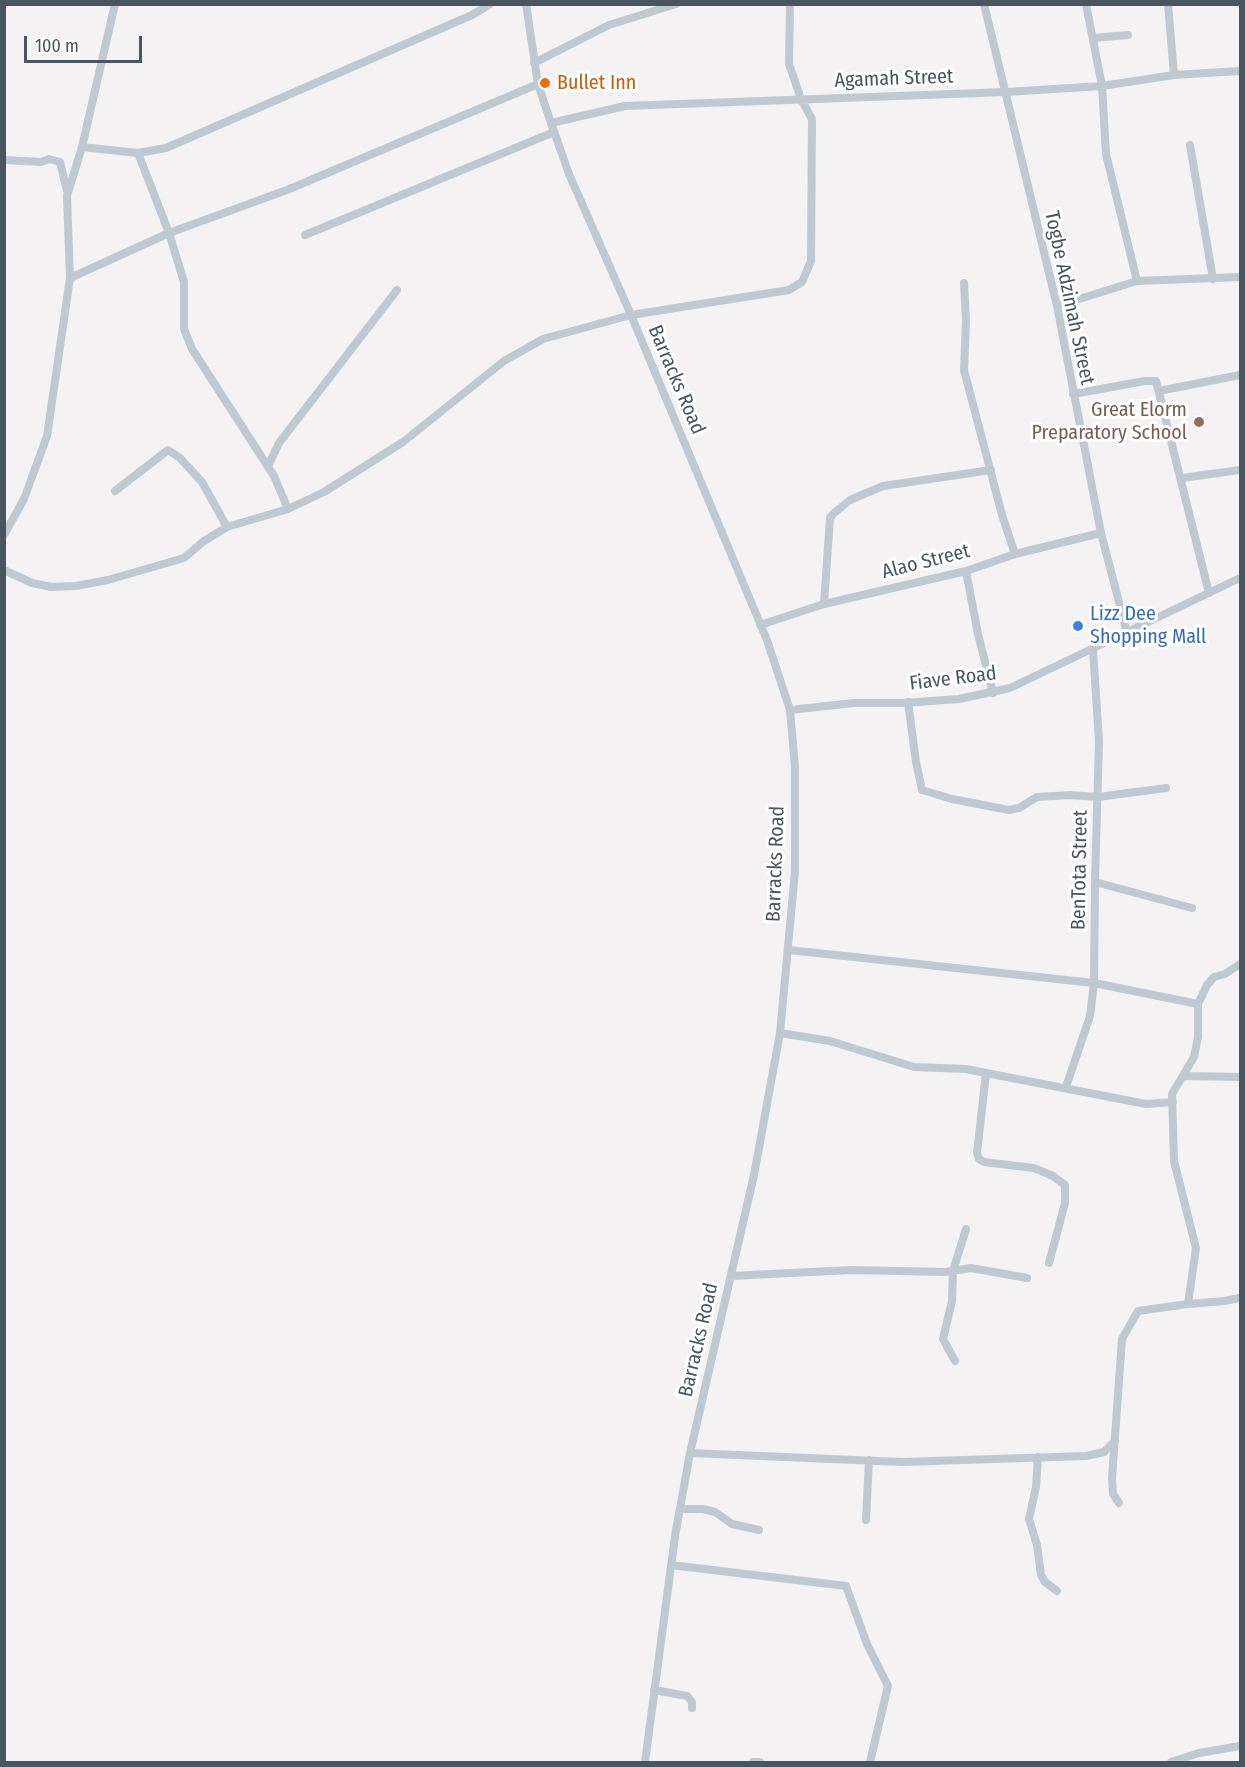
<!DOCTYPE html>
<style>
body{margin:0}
#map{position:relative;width:1245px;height:1767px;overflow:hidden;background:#f4f2f2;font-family:"Fira Sans Condensed",sans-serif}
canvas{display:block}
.frame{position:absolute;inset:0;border:6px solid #49555f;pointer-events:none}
.scale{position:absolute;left:24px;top:36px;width:118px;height:27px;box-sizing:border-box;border:3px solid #49555f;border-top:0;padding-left:8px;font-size:18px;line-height:21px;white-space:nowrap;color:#49555f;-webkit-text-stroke:4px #fff;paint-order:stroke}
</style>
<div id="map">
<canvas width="1245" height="1767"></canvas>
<div class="frame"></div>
<div class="scale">100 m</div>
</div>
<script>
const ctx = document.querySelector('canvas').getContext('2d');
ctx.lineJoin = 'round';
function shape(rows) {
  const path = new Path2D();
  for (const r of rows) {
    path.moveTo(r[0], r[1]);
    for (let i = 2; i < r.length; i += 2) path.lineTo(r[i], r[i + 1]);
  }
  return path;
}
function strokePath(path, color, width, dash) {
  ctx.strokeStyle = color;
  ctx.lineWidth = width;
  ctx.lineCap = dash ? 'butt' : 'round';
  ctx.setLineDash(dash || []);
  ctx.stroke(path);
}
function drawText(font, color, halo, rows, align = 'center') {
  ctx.font = font + ' "Fira Sans Condensed",sans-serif';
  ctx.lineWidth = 6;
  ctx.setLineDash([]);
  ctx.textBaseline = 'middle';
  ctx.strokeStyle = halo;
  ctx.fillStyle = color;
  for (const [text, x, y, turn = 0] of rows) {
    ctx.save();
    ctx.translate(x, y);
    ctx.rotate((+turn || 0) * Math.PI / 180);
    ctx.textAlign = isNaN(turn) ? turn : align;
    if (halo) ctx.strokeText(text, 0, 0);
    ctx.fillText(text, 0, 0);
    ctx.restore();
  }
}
const minor = shape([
 [526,4,538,84,551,123,569,174,631,315,767,640,790,710,795,767,795,871,780,1033,754,1175,690,1453,675,1536,645,1762],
 [984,4,1057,306,1101,533,1127,633],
 [1086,4,1102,86,1106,154,1137,281],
 [1168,4,1174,75],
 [1093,38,1128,35],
 [534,63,609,25,676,4],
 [551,123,625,106,1006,92,1102,86,1174,75,1240,71],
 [1190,145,1213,279],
 [82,147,138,153,166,148,472,15,490,4],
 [138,153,169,233,184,282,184,329,192,349,274,476,288,509],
 [4,160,41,162,49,159,60,162,67,191],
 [305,235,554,132],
 [70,278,169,233,287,190,538,84],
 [964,283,966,321,964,370,1002,515,1015,554],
 [1057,306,1137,281,1240,277],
 [1159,391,1240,375],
 [1073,394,1145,381,1156,381,1209,593],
 [268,466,279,443,397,290],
 [1182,478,1240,470],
 [115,491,168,450,180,458,202,482,227,527],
 [4,535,24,499,47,436,70,278,67,196,82,147,115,4],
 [4,570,32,583,51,587,76,586,108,580,184,558,204,541,227,527,288,509,324,492,403,442,504,361,543,339,631,315,789,290,802,282,811,261,812,119,801,99,789,64,790,4],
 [966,571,978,634,993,693],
 [824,604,830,518,833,514,850,500,883,486,991,470],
 [760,625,824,604,966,571,1015,554,1101,533],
 [908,702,916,762,922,790,952,799,1009,810,1019,808,1037,797,1070,795,1098,797,1166,788],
 [790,710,854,703,904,703,959,699,1010,688,1240,578],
 [1095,882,1192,908],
 [789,950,1094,983,1198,1004],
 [1240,964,1225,974,1214,977,1207,985,1198,1004,1198,1037,1194,1057,1172,1094,1174,1161,1196,1248,1188,1304,1224,1301,1240,1298],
 [780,1033,830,1041,914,1067,966,1069,986,1073,1146,1104,1173,1102],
 [986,1073,977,1153,979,1159,984,1162,1034,1168,1053,1176,1065,1185,1065,1203,1049,1263],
 [1184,1076,1240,1077],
 [1066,1087,1090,1016,1094,983,1095,882,1099,741,1093,650],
 [731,1276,851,1270,945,1272,971,1268,1027,1278],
 [955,1361,943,1339,952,1301,953,1271,966,1229],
 [690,1453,902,1462,1086,1456,1104,1452,1115,1441],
 [1038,1457,1036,1487,1029,1519,1037,1545,1041,1575,1045,1582,1057,1591],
 [1119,1503,1113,1494,1112,1478,1122,1339,1138,1311,1188,1304],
 [680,1509,703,1509,715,1512,732,1524,759,1530],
 [866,1520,869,1460],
 [671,1565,846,1586,867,1644,888,1686,870,1762],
 [654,1690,687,1696,692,1702,692,1708],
 [753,1762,760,1762],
 [1171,1762,1199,1753,1240,1746]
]);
const markers = [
 [545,83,6,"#e8710a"],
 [1199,422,6,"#8d6e63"],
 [1078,626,6,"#3f7fe0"]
];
const streetNames = [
 ["Agamah Street",894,79,-2],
 ["Togbe Adzimah Street",1069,298,78],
 ["Barracks Road",676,380,67],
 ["Alao Street",926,562,-14],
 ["Fiave Road",953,679,-7],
 ["Barracks Road",776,864,-88],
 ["BenTota Street",1080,870,-89],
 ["Barracks Road",699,1340,-77]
];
const foodNames = [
 ["Bullet Inn",557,83]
];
const educationNames = [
 ["Great Elorm",1187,410],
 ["Preparatory School",1187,433]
];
const shopNames = [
 ["Lizz Dee",1090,614],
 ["Shopping Mall",1090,637]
];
strokePath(minor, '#c0c9d0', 8);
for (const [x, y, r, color] of markers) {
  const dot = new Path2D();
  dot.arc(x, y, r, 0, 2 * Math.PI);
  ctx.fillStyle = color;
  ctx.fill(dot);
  strokePath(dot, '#fff', 2);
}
drawText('20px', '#49555f', '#fff', streetNames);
drawText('20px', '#c56008', '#fff', foodNames, 'left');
drawText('20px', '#785e54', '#fff', educationNames, 'right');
drawText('20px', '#366cbe', '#fff', shopNames, 'left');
</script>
